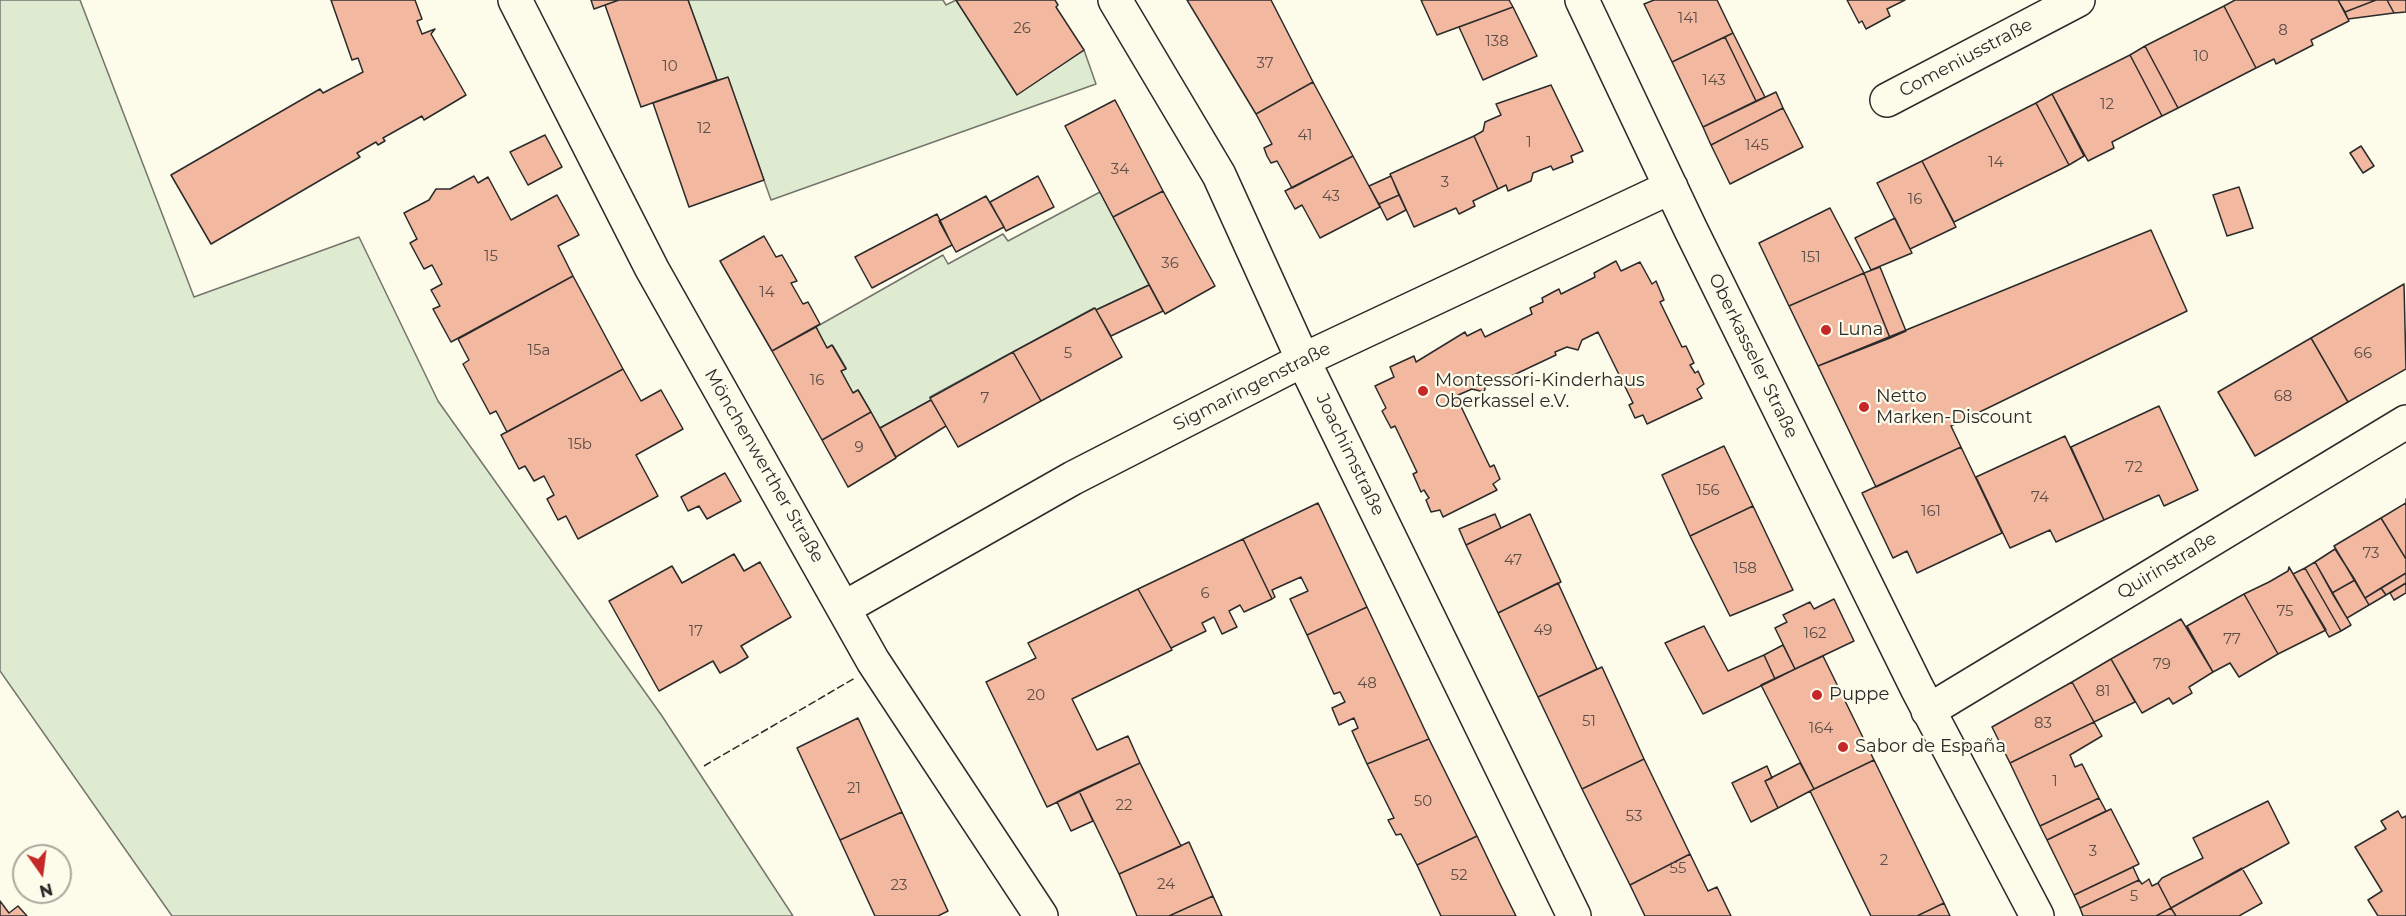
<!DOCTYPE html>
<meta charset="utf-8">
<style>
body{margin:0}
#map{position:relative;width:2406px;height:916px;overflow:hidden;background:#fdfbea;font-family:Montserrat,sans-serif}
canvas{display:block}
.north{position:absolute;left:12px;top:844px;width:60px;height:60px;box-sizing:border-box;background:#fdfbea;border:2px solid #a9a89e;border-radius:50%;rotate:166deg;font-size:16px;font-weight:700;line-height:24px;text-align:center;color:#2b2b2b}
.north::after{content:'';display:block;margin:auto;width:21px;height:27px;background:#c62828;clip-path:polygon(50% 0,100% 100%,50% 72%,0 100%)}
</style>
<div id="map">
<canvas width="2406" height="916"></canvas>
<div class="north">N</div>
</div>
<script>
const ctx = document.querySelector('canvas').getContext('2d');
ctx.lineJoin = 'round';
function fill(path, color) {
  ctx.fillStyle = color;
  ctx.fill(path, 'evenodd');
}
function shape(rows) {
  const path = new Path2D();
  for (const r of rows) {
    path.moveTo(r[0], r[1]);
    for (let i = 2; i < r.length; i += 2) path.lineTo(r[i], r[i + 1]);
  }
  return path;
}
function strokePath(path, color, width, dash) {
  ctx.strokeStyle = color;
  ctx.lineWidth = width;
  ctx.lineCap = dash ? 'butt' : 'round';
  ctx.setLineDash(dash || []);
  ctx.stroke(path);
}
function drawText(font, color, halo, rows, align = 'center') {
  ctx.font = font + ' Montserrat,sans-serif';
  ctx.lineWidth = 4.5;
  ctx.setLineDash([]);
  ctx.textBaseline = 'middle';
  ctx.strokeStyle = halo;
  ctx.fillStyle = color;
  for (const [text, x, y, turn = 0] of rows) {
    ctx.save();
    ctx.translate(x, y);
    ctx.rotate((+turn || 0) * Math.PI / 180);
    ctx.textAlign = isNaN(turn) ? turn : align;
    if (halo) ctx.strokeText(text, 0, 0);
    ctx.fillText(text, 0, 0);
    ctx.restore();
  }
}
const green = shape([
 [0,0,80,0,194,297,359,237,438,401,662,716,793,916,172,916,0,671,0,0],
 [688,0,943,0,946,5,956,0,1017,94,1084,50,1096,84,771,200,728,78,717,80,688,0],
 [1100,192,1149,285,1096,310,1094,308,930,397,931,400,880,428,858,390,853,393,841,371,846,368,833,346,827,348,816,327,943,255,948,264,1003,234,1008,241,1100,192]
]);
const building = shape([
 [331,0,415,0,422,19,417,21,422,34,435,29,431,34,466,95,424,120,422,116,383,138,385,141,378,145,376,142,357,153,360,157,211,244,171,175,320,89,323,93,363,72,358,58,352,60,331,0],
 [591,0,619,0,594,9,591,0],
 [619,0,688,0,717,80,641,107,605,5,619,0],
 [956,0,1055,0,1058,5,1056,7,1084,50,1017,95,956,0],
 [1187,0,1271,0,1313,82,1256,114,1187,0],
 [1421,0,1509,0,1513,7,1437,35,1421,0],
 [1654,0,1717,0,1733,33,1672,62,1644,4,1654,0],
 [1847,0,1905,0,1887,9,1890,16,1866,29,1862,21,1859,23,1847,0],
 [2235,0,2338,0,2349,21,2311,40,2313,45,2276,64,2274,59,2256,68,2224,6,2235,0],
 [2338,0,2376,0,2345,12,2338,0],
 [2376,0,2387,0,2394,13,2348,19,2345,12,2376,0],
 [2387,0,2406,0,2406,12,2394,13,2387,0],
 [2224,6,2256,68,2178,108,2145,46,2224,6],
 [1513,7,1537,56,1483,80,1459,27,1513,7],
 [1733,33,1765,97,1756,101,1725,37,1733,33],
 [1725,37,1756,101,1703,127,1672,62,1725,37],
 [2145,46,2178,108,2162,116,2130,55,2145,46],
 [2130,55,2162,116,2112,142,2114,148,2088,161,2052,94,2130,55],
 [728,77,764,180,689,207,653,103,728,77],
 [1313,82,1353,156,1292,188,1277,161,1271,163,1267,156,1264,148,1272,144,1256,114,1313,82],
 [1551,85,1583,151,1571,156,1573,162,1553,170,1551,166,1533,173,1531,181,1508,191,1506,185,1498,189,1474,136,1483,131,1485,122,1501,115,1496,104,1551,85],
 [1776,92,1783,108,1711,145,1703,127,1776,92],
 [2052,94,2084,156,2069,165,2036,103,2052,94],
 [1115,100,1163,191,1113,217,1065,126,1115,100],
 [2036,103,2069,165,1954,222,1922,161,2036,103],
 [1783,108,1803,147,1730,184,1711,145,1783,108],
 [545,135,562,167,528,185,510,152,545,135],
 [1474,136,1498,189,1473,201,1475,206,1459,214,1456,208,1414,227,1390,174,1474,136],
 [2361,146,2374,166,2363,173,2350,153,2361,146],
 [1353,156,1380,207,1320,238,1302,205,1295,209,1285,191,1353,156],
 [1922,161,1956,227,1910,249,1877,183,1922,161],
 [474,176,478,183,488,177,511,220,557,195,579,235,558,246,573,276,451,342,433,309,440,306,431,290,442,284,432,265,424,269,410,243,417,239,404,213,429,200,436,189,450,189,474,176],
 [1038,176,1054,207,1006,231,990,202,1038,176],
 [1391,176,1399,195,1379,204,1369,186,1391,176],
 [2239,187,2253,228,2227,236,2213,195,2239,187],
 [1163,191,1215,286,1165,314,1113,217,1163,191],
 [1399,195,1406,210,1387,220,1379,204,1399,195],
 [986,196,1004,227,956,252,939,221,986,196],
 [1830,208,1864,273,1789,306,1759,243,1830,208],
 [937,214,952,245,872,288,855,257,937,214],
 [1895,218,1912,253,1871,270,1855,238,1895,218],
 [2151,230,2187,311,1951,426,1961,447,1876,487,1818,366,2151,230],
 [764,236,776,257,782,255,797,281,791,283,803,304,808,302,820,324,772,351,720,261,764,236],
 [1616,261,1621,271,1640,262,1652,284,1656,281,1664,300,1660,302,1682,347,1686,346,1694,363,1690,365,1695,373,1698,371,1704,384,1697,389,1702,398,1647,424,1643,415,1635,418,1629,405,1633,403,1598,332,1582,340,1578,350,1567,347,1555,352,1556,355,1503,380,1500,375,1487,381,1484,392,1472,389,1456,396,1490,467,1494,465,1500,479,1493,484,1497,490,1443,517,1440,510,1431,512,1426,500,1429,498,1424,490,1421,492,1413,474,1417,472,1395,426,1391,428,1382,411,1386,408,1375,386,1394,377,1390,367,1414,356,1416,362,1465,332,1467,336,1481,329,1485,337,1532,314,1530,308,1543,302,1542,298,1559,289,1561,294,1595,277,1594,273,1616,261],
 [1880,267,1906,331,1890,338,1864,273,1880,267],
 [1864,273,1890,338,1818,366,1789,306,1864,273],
 [573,276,623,369,507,432,496,411,490,414,463,364,469,360,458,339,573,276],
 [2404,284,2406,369,2348,402,2311,338,2404,284],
 [1149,285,1163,311,1111,336,1096,310,1149,285],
 [1095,308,1122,357,1041,401,1013,352,1095,308],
 [816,327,827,348,832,345,846,369,841,371,853,393,858,390,871,412,822,440,772,351,816,327],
 [2311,338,2348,402,2255,456,2218,392,2311,338],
 [1013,352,1041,401,958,447,930,398,1013,352],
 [623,369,641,401,661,390,683,429,636,455,658,496,578,539,566,516,558,520,547,499,554,495,544,476,534,481,525,466,519,469,501,435,623,369],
 [931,400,946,426,896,457,880,428,931,400],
 [2159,406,2198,490,2164,506,2159,495,2104,520,2071,447,2159,406],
 [871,412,896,458,848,487,822,440,871,412],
 [2065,436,2104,520,2056,542,2050,530,2010,548,1976,477,2065,436],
 [1724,446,1753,506,1690,536,1662,475,1724,446],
 [1961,447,2002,533,1917,573,1907,551,1893,558,1862,493,1961,447],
 [725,473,741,501,707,519,699,506,688,511,681,497,725,473],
 [2406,499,2406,559,2381,518,2406,503,2406,499],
 [1318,503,1367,607,1307,635,1290,599,1308,591,1301,577,1272,590,1275,597,1272,599,1243,539,1318,503],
 [1753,506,1793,590,1730,616,1690,536,1753,506],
 [1495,514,1501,528,1466,545,1459,529,1495,514],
 [1530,514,1561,582,1498,613,1466,545,1530,514],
 [2381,518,2406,559,2406,573,2365,598,2334,546,2381,518],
 [1243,539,1272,599,1244,612,1240,605,1229,611,1237,627,1222,634,1214,617,1202,623,1206,631,1171,648,1138,589,1243,539],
 [2335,549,2355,580,2332,593,2315,562,2335,549],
 [734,554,744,571,760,562,791,617,741,646,748,657,735,665,720,673,713,661,659,691,609,601,672,566,682,583,734,554],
 [2315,562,2351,625,2341,631,2305,568,2315,562],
 [2289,567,2326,630,2278,654,2244,594,2269,582,2288,571,2289,567],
 [2305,568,2341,631,2329,637,2293,574,2305,568],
 [2406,573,2406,583,2386,595,2381,588,2406,573],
 [2355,580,2369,605,2347,618,2332,593,2355,580],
 [1558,583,1597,669,1538,697,1498,613,1558,583],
 [2406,583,2406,593,2394,600,2390,593,2406,583],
 [2381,588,2386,595,2369,605,2365,598,2381,588],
 [1138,589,1172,650,1072,699,1097,750,1128,736,1140,763,1047,807,986,682,1036,658,1028,643,1138,589],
 [2244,594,2278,654,2239,677,2230,663,2213,672,2187,626,2244,594],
 [1834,599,1854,641,1795,669,1775,628,1787,622,1783,615,1810,602,1814,609,1834,599],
 [1367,607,1429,739,1367,764,1352,731,1358,728,1354,718,1339,725,1332,708,1345,702,1340,692,1334,694,1307,635,1367,607],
 [2181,619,2213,672,2189,687,2192,693,2173,704,2169,698,2142,713,2111,659,2181,619],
 [1704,626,1728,671,1764,655,1775,679,1703,714,1665,643,1704,626],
 [1783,645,1795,669,1775,679,1764,655,1783,645],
 [1823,656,1874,760,1814,789,1761,685,1823,656],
 [2111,659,2135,702,2094,722,2072,682,2111,659],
 [1602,667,1644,759,1582,789,1538,697,1602,667],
 [2072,682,2094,722,2010,763,1992,727,2072,682],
 [858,718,902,812,840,840,797,748,858,718],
 [2094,722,2102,736,2070,755,2075,767,2082,764,2099,798,2040,826,2010,763,2094,722],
 [1429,739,1477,836,1417,865,1401,834,1396,835,1388,820,1394,818,1367,764,1429,739],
 [1644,759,1690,854,1630,885,1582,789,1644,759],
 [1874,760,1944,903,1917,916,1871,916,1810,791,1874,760],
 [1140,763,1181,846,1119,874,1079,791,1140,763],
 [1800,763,1814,789,1778,808,1765,781,1800,763],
 [1767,766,1772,778,1765,781,1778,808,1751,822,1732,783,1767,766],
 [1079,791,1093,821,1071,831,1057,802,1079,791],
 [2099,798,2106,811,2047,840,2040,826,2099,798],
 [2268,801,2289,843,2171,908,2158,883,2162,878,2203,858,2193,838,2268,801],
 [2111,809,2139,864,2074,895,2047,840,2111,809],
 [2398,811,2402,818,2406,816,2406,916,2378,916,2368,900,2382,891,2355,847,2386,829,2381,821,2398,811],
 [902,812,948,911,938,916,875,916,840,840,902,812],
 [1477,836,1501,886,1516,916,1441,916,1417,865,1477,836],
 [1189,842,1213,896,1169,916,1137,916,1119,874,1189,842],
 [1690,854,1708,891,1717,887,1731,916,1645,916,1630,885,1690,854],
 [2133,867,2139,880,2080,908,2074,895,2133,867],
 [2242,868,2262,903,2239,916,2176,916,2171,908,2242,868],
 [2149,879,2152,886,2158,883,2171,908,2156,916,2083,916,2080,908,2139,880,2142,884,2149,879],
 [1213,896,1222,916,1169,916,1213,896],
 [0,901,9,913,18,906,27,916,0,916,0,901],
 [1944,903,1950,916,1917,916,1944,903],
 [2171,908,2176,916,2156,916,2171,908]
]);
const minor = shape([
 [515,0,652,269,873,661,1041,916],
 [1115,0,1219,175,1303,360,1574,916],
 [1582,0,1691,230,1917,688,2037,916],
 [1887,100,2078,0],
 [844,608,1073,478,1303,360,1671,187],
 [1928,711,2406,422]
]);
const fence = shape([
 [704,766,855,678]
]);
const markers = [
 [1826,330,6,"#c62828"],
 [1423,391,6,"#c62828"],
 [1864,407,6,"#c62828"],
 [1817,695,6,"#c62828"],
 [1843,747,6,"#c62828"]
];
const numberNames = [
 ["141",1688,19],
 ["26",1022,29],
 ["8",2283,31],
 ["138",1497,42],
 ["10",2201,57],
 ["37",1265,64],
 ["10",670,67],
 ["143",1714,81],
 ["12",2107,105],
 ["12",704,129],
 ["41",1305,136],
 ["1",1529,143],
 ["145",1757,146],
 ["14",1996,163],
 ["34",1120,170],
 ["3",1445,183],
 ["43",1331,197],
 ["16",1915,200],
 ["15",491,257],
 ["151",1811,258],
 ["36",1170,264],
 ["14",767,293],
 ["15a",539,351],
 ["5",1068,354],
 ["66",2363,354],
 ["16",817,381],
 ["68",2283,397],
 ["7",985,399],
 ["15b",580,445],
 ["9",859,448],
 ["72",2134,468],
 ["156",1708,491],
 ["74",2040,498],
 ["161",1931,512],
 ["73",2371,554],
 ["47",1513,561],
 ["158",1745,569],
 ["6",1205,594],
 ["75",2285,612],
 ["49",1543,631],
 ["17",696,632],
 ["162",1815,634],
 ["77",2232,640],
 ["79",2162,665],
 ["48",1367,684],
 ["81",2103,692],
 ["20",1036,696],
 ["51",1589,722],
 ["83",2043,724],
 ["164",1821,729],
 ["1",2055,782],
 ["21",854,789],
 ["50",1423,802],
 ["22",1124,806],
 ["53",1634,817],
 ["3",2093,852],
 ["2",1884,861],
 ["55",1678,869],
 ["52",1459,876],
 ["24",1166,885],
 ["23",899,886],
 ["5",2134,897]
];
const streetNames = [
 ["Comeniusstraße",1966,58,-28],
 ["Oberkasseler Straße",1753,356,64],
 ["Sigmaringenstraße",1252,387,-27],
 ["Joachimstraße",1350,455,64],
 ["Mönchenwerther Straße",764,466,60],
 ["Quirinstraße",2167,566,-31]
];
const poiNames = [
 ["Luna",1838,330],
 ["Montessori-Kinderhaus",1435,381],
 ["Oberkassel e.V.",1435,402],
 ["Netto",1876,397],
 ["Marken-Discount",1876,418],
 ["Puppe",1829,695],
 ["Sabor de España",1855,747]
];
fill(green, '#deebd1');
strokePath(green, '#74746e', 1.5);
fill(building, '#f2b8a0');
strokePath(building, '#2b2b2b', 1.5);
strokePath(minor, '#2b2b2b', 36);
strokePath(minor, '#fdfbea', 33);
strokePath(fence, '#2b2b2b', 1.5, [8, 3]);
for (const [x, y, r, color] of markers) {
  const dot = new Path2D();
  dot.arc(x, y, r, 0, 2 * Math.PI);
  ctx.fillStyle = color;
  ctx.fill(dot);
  strokePath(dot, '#fdfbea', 2);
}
drawText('15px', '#5d4e48', null, numberNames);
drawText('18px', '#2b2b2b', '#fdfbea', streetNames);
drawText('18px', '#2b2b2b', '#fdfbea', poiNames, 'left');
</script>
